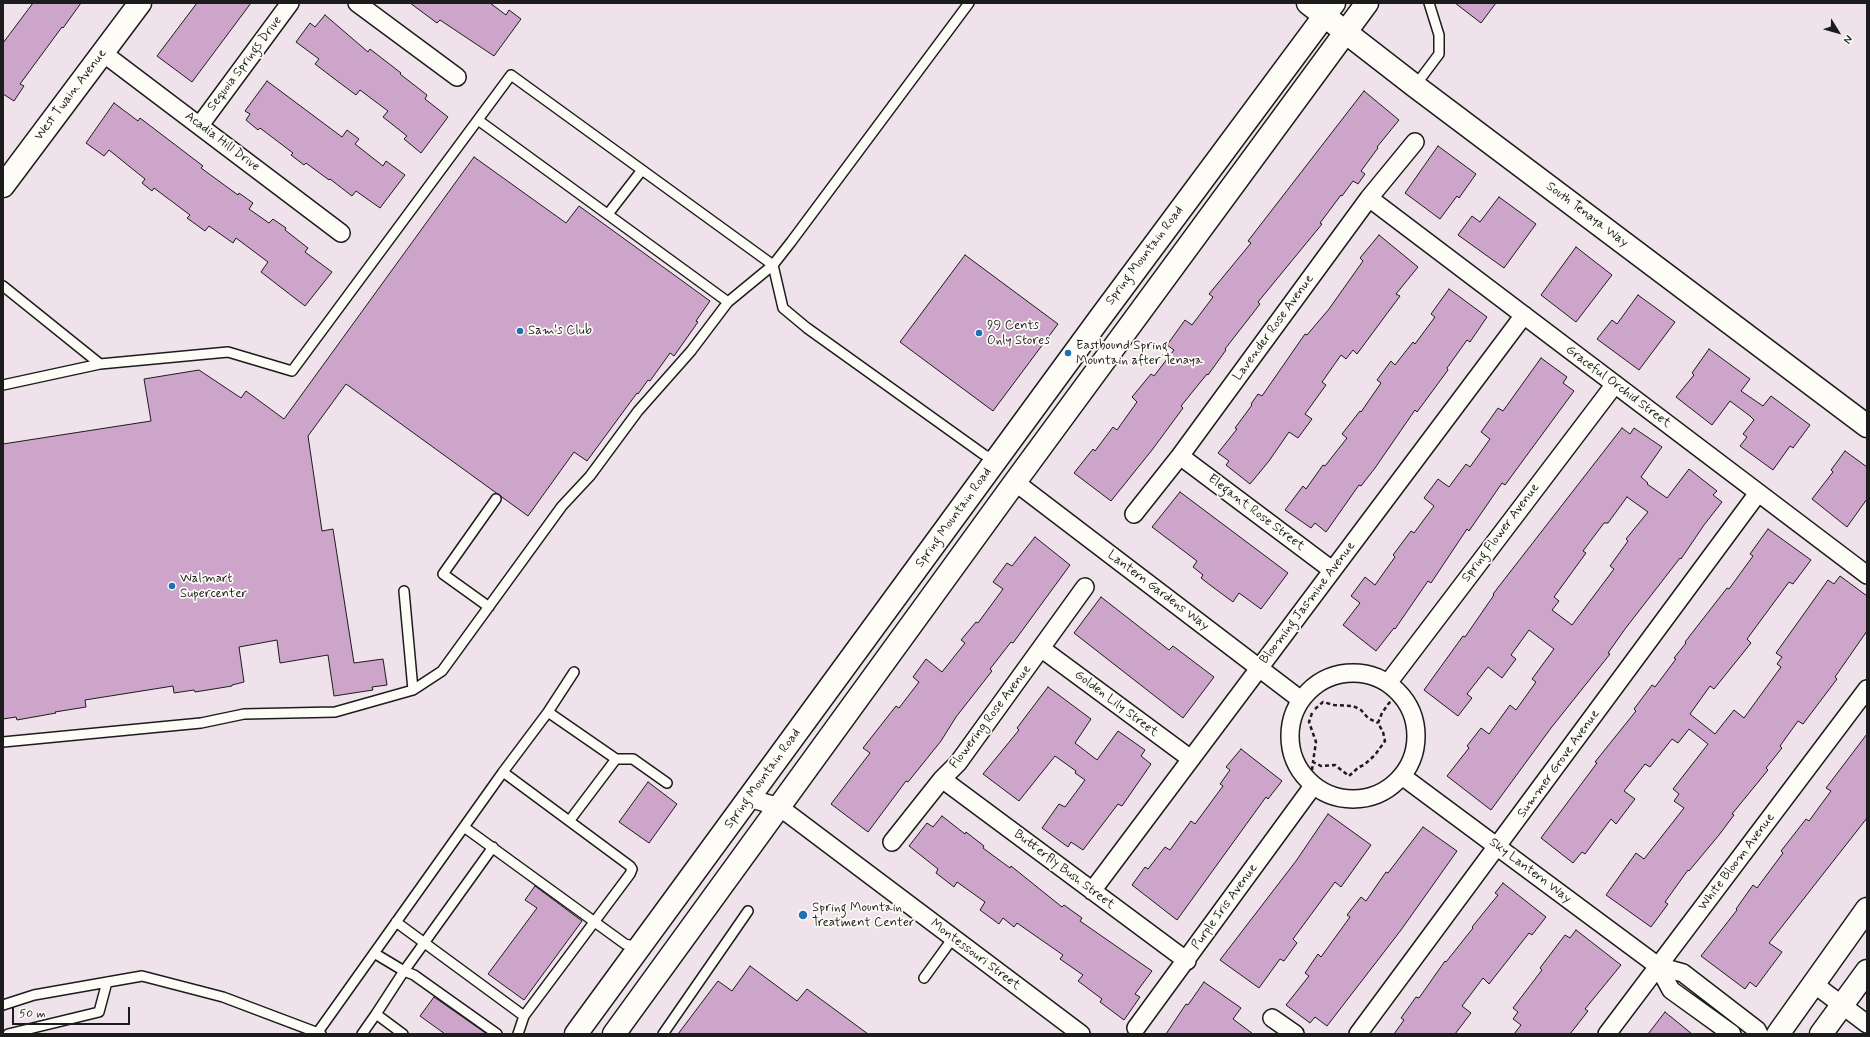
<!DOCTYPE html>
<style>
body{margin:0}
#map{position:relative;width:1870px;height:1037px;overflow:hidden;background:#efe2ea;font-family:Mynerve,sans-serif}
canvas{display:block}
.frame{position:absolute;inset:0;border:4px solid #1c1c1c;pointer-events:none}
.north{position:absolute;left:1818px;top:12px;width:40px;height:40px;-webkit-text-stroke:3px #fdfcf7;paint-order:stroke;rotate:127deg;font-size:11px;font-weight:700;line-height:16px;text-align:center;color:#1c1c1c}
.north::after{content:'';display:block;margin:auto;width:14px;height:18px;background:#1c1c1c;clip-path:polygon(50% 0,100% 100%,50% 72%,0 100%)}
.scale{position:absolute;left:12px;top:1007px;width:118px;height:18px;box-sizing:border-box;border:2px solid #1c1c1c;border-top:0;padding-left:5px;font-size:12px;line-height:14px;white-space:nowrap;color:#1c1c1c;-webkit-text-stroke:3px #fdfcf7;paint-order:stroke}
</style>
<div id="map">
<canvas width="1870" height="1037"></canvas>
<div class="frame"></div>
<div class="north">N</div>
<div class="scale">50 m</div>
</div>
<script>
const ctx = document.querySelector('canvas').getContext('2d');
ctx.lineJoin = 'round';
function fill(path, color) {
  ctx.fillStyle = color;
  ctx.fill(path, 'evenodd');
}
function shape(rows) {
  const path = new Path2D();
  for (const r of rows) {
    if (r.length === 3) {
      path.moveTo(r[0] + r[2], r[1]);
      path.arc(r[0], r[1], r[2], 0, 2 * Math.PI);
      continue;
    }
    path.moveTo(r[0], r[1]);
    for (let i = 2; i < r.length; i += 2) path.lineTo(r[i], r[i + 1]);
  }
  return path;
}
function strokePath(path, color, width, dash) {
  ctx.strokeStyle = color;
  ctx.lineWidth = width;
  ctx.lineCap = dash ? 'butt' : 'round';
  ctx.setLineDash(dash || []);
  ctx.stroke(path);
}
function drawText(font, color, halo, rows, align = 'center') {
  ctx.font = font + ' Mynerve,sans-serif';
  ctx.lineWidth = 3.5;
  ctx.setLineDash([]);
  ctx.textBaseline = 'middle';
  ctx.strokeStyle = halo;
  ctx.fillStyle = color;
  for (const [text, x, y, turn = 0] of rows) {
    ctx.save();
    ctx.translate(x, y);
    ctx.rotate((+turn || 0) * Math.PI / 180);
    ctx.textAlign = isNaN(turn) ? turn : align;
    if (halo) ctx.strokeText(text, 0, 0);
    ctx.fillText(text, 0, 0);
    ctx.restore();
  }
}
const building = shape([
 [33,3,81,3,63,28,62,27,20,84,24,86,14,101,3,94,3,43,33,3],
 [197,3,251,3,192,82,157,56,197,3],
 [410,3,490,3,506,15,509,10,521,19,494,56,440,20,437,23,410,3],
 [1455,3,1496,3,1481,23,1455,3],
 [325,15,368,52,370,49,401,73,400,74,427,95,425,99,448,117,421,153,404,139,407,136,383,117,388,111,360,90,356,95,332,77,315,64,319,59,296,42,310,23,315,27,325,15],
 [267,81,342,137,347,130,359,139,355,144,383,166,386,161,405,175,380,208,356,191,352,196,330,179,329,180,306,163,304,165,291,155,293,153,260,128,258,130,246,120,250,114,245,111,267,81],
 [1364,91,1399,120,1377,147,1378,148,1361,171,1365,174,1358,184,1353,181,1342,196,1341,195,1320,223,1322,224,1258,302,1260,304,1225,349,1226,350,1208,375,1207,374,1181,406,1183,408,1152,450,1111,501,1074,473,1093,449,1095,451,1113,427,1117,430,1137,402,1132,397,1151,374,1154,376,1174,350,1167,345,1185,320,1192,325,1213,297,1209,294,1251,243,1248,241,1364,91],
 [114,103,138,121,140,118,203,166,201,168,238,195,239,193,253,203,249,209,269,223,273,219,286,228,285,230,308,248,305,252,332,272,305,306,261,272,268,262,236,238,233,243,209,226,205,231,187,218,190,215,154,188,152,191,142,183,145,179,109,150,104,156,86,143,114,103],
 [1438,146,1476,174,1459,198,1457,196,1440,219,1405,193,1438,146],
 [474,157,566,223,579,206,710,301,696,321,698,322,674,356,670,353,650,381,648,380,638,394,637,393,587,461,574,452,528,516,346,384,308,436,322,531,333,529,354,663,383,659,387,685,372,687,373,690,334,696,328,655,280,663,277,640,239,647,244,682,232,685,232,686,195,692,194,690,174,693,173,686,85,700,86,707,55,712,56,713,17,720,16,717,3,719,3,444,151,421,144,379,199,370,241,398,246,391,284,419,474,157],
 [1499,197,1536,224,1504,268,1458,235,1472,216,1480,222,1499,197],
 [1379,235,1418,267,1396,294,1400,296,1357,354,1353,350,1346,359,1341,355,1322,382,1326,385,1305,414,1312,419,1298,438,1289,432,1269,461,1250,484,1226,465,1229,461,1218,453,1237,429,1235,428,1252,405,1251,404,1258,394,1262,396,1305,334,1307,335,1329,309,1363,261,1360,258,1379,235],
 [1576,247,1612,275,1576,322,1541,295,1576,247],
 [965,255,1058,324,993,411,900,342,965,255],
 [1449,289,1487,317,1470,342,1467,340,1447,368,1448,370,1417,412,1415,410,1375,468,1361,486,1359,485,1326,532,1315,523,1311,528,1285,510,1303,486,1306,489,1323,465,1325,466,1347,438,1342,434,1360,411,1361,412,1381,383,1377,380,1391,361,1395,365,1413,342,1415,344,1435,317,1431,314,1449,289],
 [1638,295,1675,322,1639,370,1597,339,1612,320,1617,324,1638,295],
 [1709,349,1750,379,1741,391,1763,406,1771,396,1810,425,1793,448,1790,446,1773,470,1740,446,1747,437,1743,434,1754,420,1750,416,1730,401,1712,425,1676,397,1694,375,1692,373,1709,349],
 [1541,358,1567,377,1563,383,1574,391,1505,485,1502,483,1469,531,1467,529,1431,583,1428,581,1395,629,1394,628,1376,651,1343,625,1360,603,1351,596,1365,577,1375,585,1395,557,1393,555,1411,531,1414,533,1434,506,1424,498,1438,479,1449,487,1466,464,1470,467,1490,439,1481,432,1498,408,1503,411,1541,358],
 [1622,428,1630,434,1634,428,1662,447,1641,477,1648,483,1647,484,1667,498,1689,469,1717,491,1713,495,1722,502,1704,525,1681,559,1680,558,1625,629,1608,653,1610,654,1551,728,1491,810,1447,776,1469,748,1467,746,1481,728,1489,734,1510,705,1516,710,1536,682,1532,679,1554,649,1529,630,1511,655,1516,659,1502,678,1488,667,1467,694,1472,698,1458,716,1424,690,1463,636,1465,637,1494,595,1493,594,1622,428],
 [1627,497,1648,512,1626,539,1628,541,1610,566,1614,569,1572,625,1552,610,1559,601,1554,597,1586,553,1583,551,1604,523,1608,523,1627,497],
 [1845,451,1867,467,1867,499,1847,527,1812,499,1833,472,1831,470,1845,451],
 [1180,492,1288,573,1261,609,1239,593,1233,602,1210,585,1201,578,1203,575,1193,567,1197,561,1152,527,1180,492],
 [1768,529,1811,560,1793,584,1789,582,1747,639,1751,643,1714,689,1710,686,1690,714,1715,734,1734,710,1744,718,1781,667,1777,664,1782,657,1776,653,1828,580,1834,584,1840,576,1867,596,1867,631,1835,677,1837,679,1803,724,1798,721,1780,746,1782,748,1766,768,1768,770,1732,814,1734,815,1719,835,1689,871,1688,870,1665,902,1668,904,1651,927,1606,895,1636,853,1644,859,1684,808,1674,801,1679,794,1673,789,1708,744,1689,729,1678,743,1672,739,1650,767,1645,764,1624,791,1635,799,1616,824,1611,819,1585,854,1582,852,1573,863,1541,838,1597,763,1595,762,1636,711,1634,709,1652,685,1655,687,1676,659,1674,658,1686,643,1685,642,1727,588,1729,589,1753,556,1750,554,1768,529],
 [1035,537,1070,565,1013,643,1011,642,990,669,992,671,956,717,941,741,908,782,906,781,868,832,831,804,870,753,863,748,896,706,899,708,919,682,913,677,926,659,942,672,965,643,961,640,976,622,978,623,1003,589,993,582,1007,563,1012,566,1035,537],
 [1101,597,1169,650,1173,646,1214,677,1183,718,1074,633,1101,597],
 [1048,687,1091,719,1075,743,1097,760,1118,731,1145,750,1141,756,1151,764,1122,806,1118,804,1083,850,1071,842,1068,847,1042,828,1059,804,1065,807,1085,780,1075,773,1076,771,1055,756,1019,801,983,774,1019,730,1017,728,1048,687],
 [1867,734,1867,818,1769,943,1782,952,1756,987,1750,982,1745,989,1701,956,1737,910,1736,909,1753,885,1757,888,1783,853,1781,851,1806,819,1809,821,1831,791,1826,788,1867,734],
 [1241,749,1282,781,1268,799,1266,797,1177,920,1132,885,1145,867,1148,869,1165,847,1170,850,1191,821,1195,824,1223,786,1220,784,1230,770,1226,767,1241,749],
 [648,782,677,804,649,843,619,822,648,782],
 [1328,814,1371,845,1341,887,1335,882,1293,939,1297,943,1284,961,1280,959,1259,988,1220,960,1296,861,1328,814],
 [942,816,965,834,966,832,984,846,983,848,1010,868,1011,866,1062,907,1064,905,1082,918,1080,921,1152,971,1135,994,1140,997,1124,1020,1100,1002,1102,999,1078,981,1083,975,1060,959,1063,955,1017,923,1014,927,1003,918,999,924,980,910,985,902,957,882,954,887,936,873,938,869,909,846,927,823,933,827,942,816],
 [1423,827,1457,851,1401,930,1327,1026,1315,1017,1310,1023,1286,1005,1309,976,1305,973,1318,954,1321,957,1350,917,1347,915,1361,897,1366,901,1386,872,1388,873,1423,827],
 [1503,883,1546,917,1532,935,1529,933,1489,984,1483,978,1462,1006,1471,1013,1455,1034,1394,1034,1404,1020,1401,1018,1416,997,1419,998,1445,961,1446,962,1473,928,1472,927,1498,895,1495,893,1503,883],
 [535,886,582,921,524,1000,488,974,537,908,525,900,535,886],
 [1576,930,1621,965,1585,1009,1588,1011,1570,1034,1514,1034,1521,1025,1513,1019,1518,1012,1513,1008,1542,970,1540,968,1565,935,1570,938,1576,930],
 [750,966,797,1001,807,989,868,1034,678,1034,718,981,732,991,750,966],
 [1204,982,1241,1008,1233,1019,1253,1034,1166,1034,1186,1004,1188,1005,1204,982],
 [434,997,487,1034,445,1034,420,1016,434,997],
 [1665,1012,1692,1034,1648,1034,1665,1012]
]);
const path = shape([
 [1315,709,1323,702,1334,705,1353,706,1361,710,1368,718,1378,723],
 [1312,713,1309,722,1316,742,1313,762],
 [1312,770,1313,762,1321,766,1335,765,1349,776,1359,767,1364,765,1375,755,1385,741,1383,732,1378,723,1382,713,1389,703,1401,695]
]);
const service = shape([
 [1415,86,1439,54,1439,35,1429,3],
 [478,120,728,302],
 [608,214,642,170],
 [3,286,100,364,228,352,292,371,511,75,773,265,783,308,807,328,983,454,996,461],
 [3,385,100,364],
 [404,591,413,690],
 [489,607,443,574,496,499],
 [548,712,616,759,633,759,667,783],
 [3,742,201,723,244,714,335,712,413,690,442,671,562,506,590,476,638,411,691,351,728,302,773,265,791,242,969,3],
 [570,820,616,759],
 [464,827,625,944,638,947],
 [396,922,524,1016,630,874,632,869,630,866,503,772],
 [374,953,404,971,414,975,497,1034],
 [924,978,953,938],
 [3,1005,34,995,142,976,223,997,321,1034],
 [318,1032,503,772,548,712,574,672],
 [8,1034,99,1012,107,982],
 [362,1034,376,1014],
 [403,1034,376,1014,404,971,493,847],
 [518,1034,524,1016],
 [663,1034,748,911]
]);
const minor = shape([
 [357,3,457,77],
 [103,53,341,233],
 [200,125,290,3],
 [1369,198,1867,575],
 [1180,456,1332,570],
 [1015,482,1301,700],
 [1134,514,1180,456,1369,198,1415,142],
 [1042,649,1191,759],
 [1353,736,63],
 [1388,683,1615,384],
 [1402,776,1658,966,1683,973,1757,1030,1759,1034],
 [942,779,1187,961],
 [749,798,779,807,790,815,1081,1034],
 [892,842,942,779,958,763,1085,587],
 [1092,891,1524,315],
 [1658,966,1671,990,1732,1034],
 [1814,984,1867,1024],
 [1272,1018,1295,1034],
 [1136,1028,1313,786],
 [1358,1034,1758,493],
 [1607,1034,1867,689]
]);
const tertiary = shape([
 [1308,3,1415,86,1867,426],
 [3,186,140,3]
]);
const secondary = shape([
 [576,1034,1100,318,1334,3],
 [614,1034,1015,482,1367,3],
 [1778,1034,1867,909],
 [1821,1034,1867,971]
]);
const markers = [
 [520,331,4,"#1f6fb2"],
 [979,333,4,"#1f6fb2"],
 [1068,353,4,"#1f6fb2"],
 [172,586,4,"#1f6fb2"],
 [803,915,5,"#1f6fb2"]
];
const streetNames = [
 ["Sequoia Springs Drive",245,64,-53],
 ["West Twain Avenue",71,95,-53],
 ["Acadia Hill Drive",222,142,37],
 ["South Tenaya Way",1587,215,37],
 ["Spring Mountain Road",1145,256,-53],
 ["Lavender Rose Avenue",1274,328,-54],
 ["Graceful Orchid Street",1618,387,37],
 ["Elegant Rose Street",1256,513,37],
 ["Spring Mountain Road",954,518,-54],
 ["Spring Flower Avenue",1501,533,-53],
 ["Lantern Gardens Way",1158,591,37],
 ["Blooming Jasmine Avenue",1308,603,-53],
 ["Golden Lily Street",1116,704,37],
 ["Flowering Rose Avenue",991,717,-53],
 ["Summer Grove Avenue",1559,764,-54],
 ["Spring Mountain Road",763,779,-54],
 ["White Bloom Avenue",1737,862,-53],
 ["Butterfly Bush Street",1064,870,37],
 ["Sky Lantern Way",1530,871,37],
 ["Purple Iris Avenue",1225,907,-54],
 ["Montessouri Street",975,955,37]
];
const poiNames = [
 ["99 Cents",987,326],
 ["Only Stores",987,341],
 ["Sam's Club",528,331],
 ["Eastbound Spring",1076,346],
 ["Mountain after Tenaya",1076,361],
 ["Walmart",180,579],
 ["Supercenter",180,594],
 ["Spring Mountain",812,908],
 ["Treatment Center",812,923]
];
fill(building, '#cda4ca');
strokePath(building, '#1c1c1c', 1);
strokePath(service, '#1c1c1c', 12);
strokePath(minor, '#1c1c1c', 20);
strokePath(tertiary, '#1c1c1c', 25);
strokePath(secondary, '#1c1c1c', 25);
strokePath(path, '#1c1c1c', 2.5, [4, 3]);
strokePath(service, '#fdfcf7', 9);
strokePath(minor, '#fdfcf7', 17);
strokePath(tertiary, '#fdfcf7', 22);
strokePath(secondary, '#fdfcf7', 22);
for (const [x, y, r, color] of markers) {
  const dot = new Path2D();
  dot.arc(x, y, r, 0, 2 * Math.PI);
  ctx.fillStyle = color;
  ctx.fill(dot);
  strokePath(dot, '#fdfcf7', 1.5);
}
drawText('13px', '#1c1c1c', '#fdfcf7', streetNames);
drawText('13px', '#1c1c1c', '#fdfcf7', poiNames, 'left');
</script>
